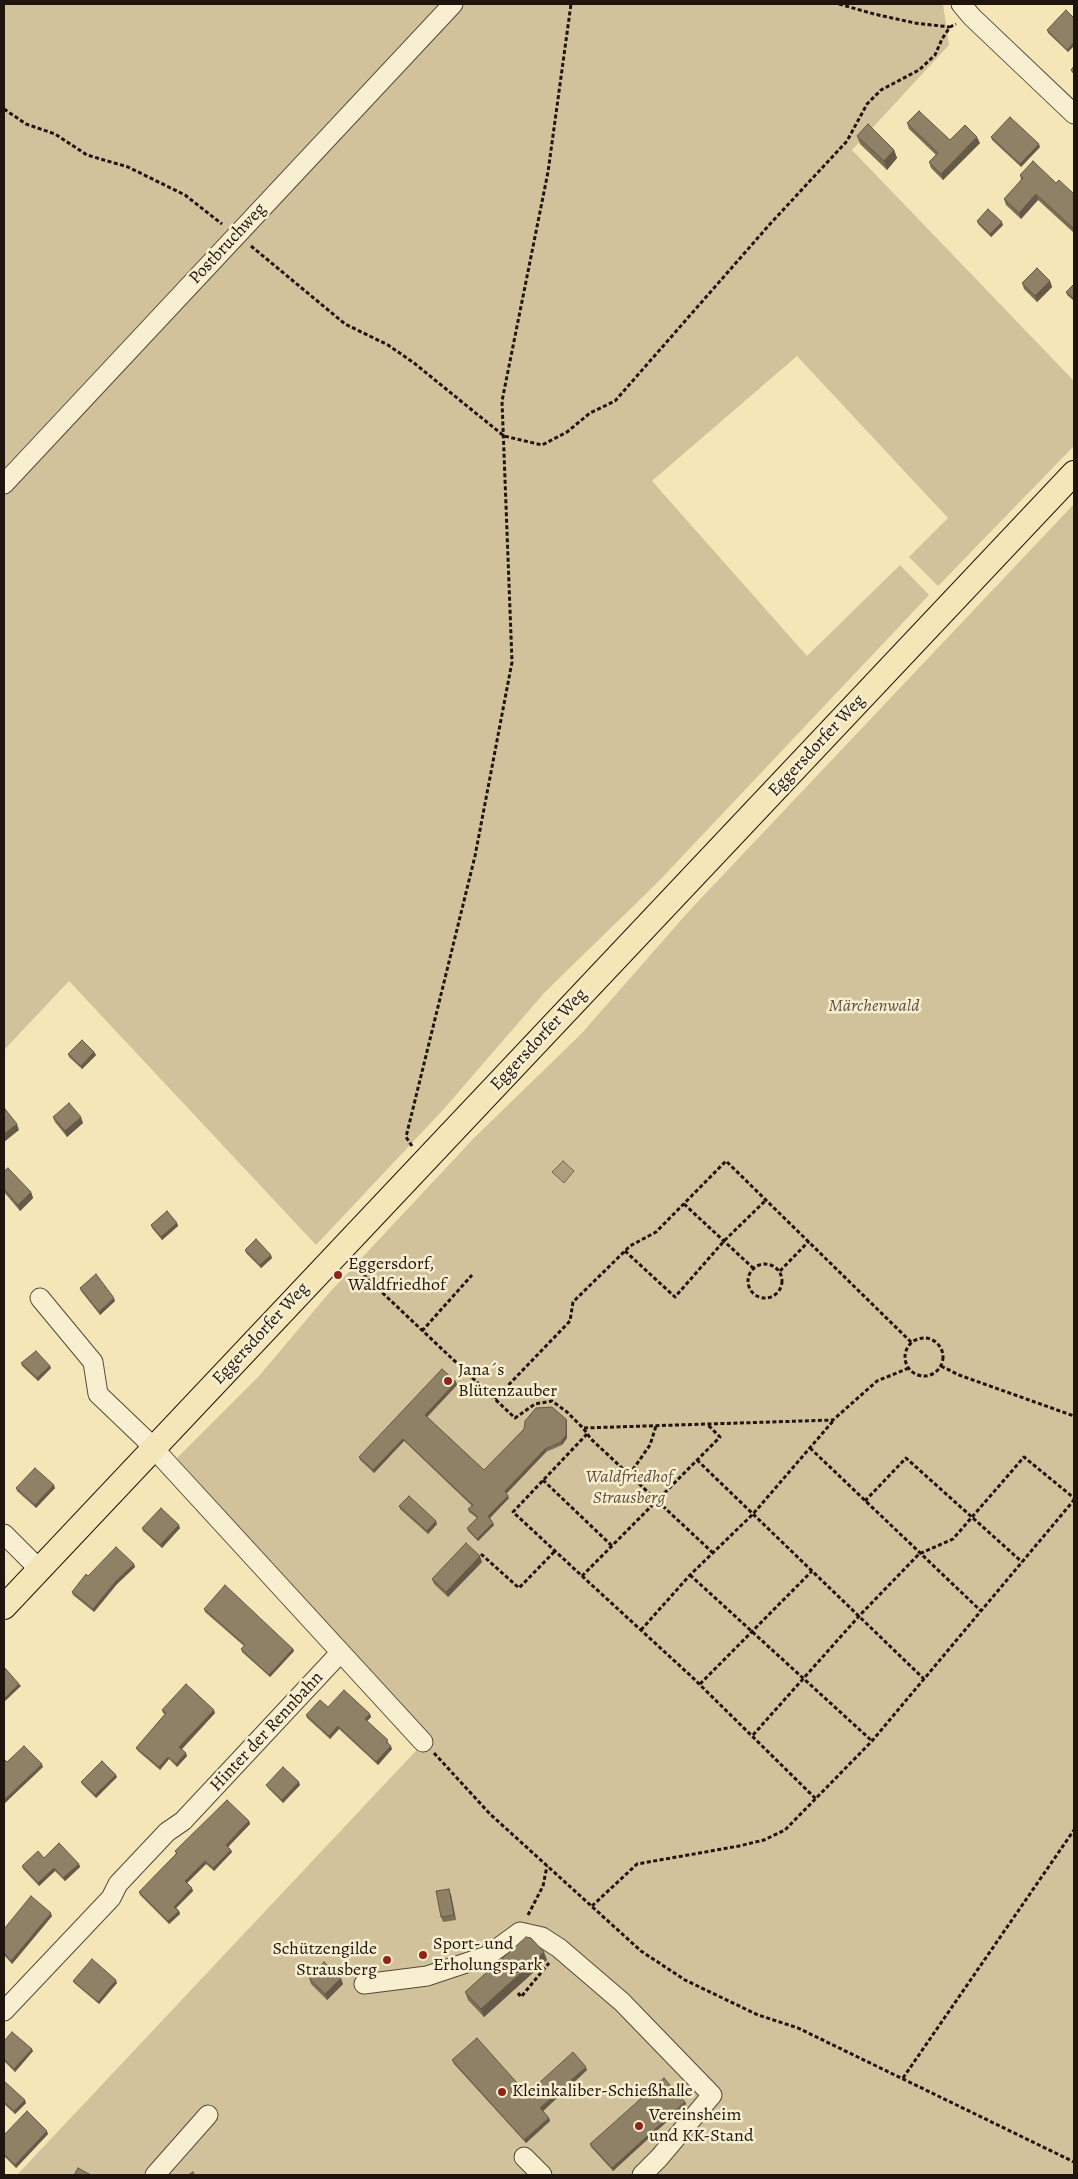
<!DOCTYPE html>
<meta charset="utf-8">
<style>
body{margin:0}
#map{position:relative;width:1078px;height:2179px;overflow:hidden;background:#f5e6b8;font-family:Alegreya,serif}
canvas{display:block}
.frame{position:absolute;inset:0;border:5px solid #20140e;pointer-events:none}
</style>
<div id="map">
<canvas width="1078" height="2179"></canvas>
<div class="frame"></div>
</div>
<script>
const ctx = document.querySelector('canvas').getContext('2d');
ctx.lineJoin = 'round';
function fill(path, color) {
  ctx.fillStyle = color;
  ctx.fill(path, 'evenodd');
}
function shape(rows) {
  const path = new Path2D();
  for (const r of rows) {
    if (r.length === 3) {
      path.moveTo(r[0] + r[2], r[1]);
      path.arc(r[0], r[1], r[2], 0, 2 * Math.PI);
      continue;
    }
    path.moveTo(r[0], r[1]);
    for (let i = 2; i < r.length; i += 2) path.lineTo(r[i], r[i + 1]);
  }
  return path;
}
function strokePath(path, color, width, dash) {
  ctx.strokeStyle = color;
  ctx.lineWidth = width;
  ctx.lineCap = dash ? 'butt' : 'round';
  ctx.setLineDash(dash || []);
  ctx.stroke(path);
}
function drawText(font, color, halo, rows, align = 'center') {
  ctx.font = font + ' Alegreya,serif';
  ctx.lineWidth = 5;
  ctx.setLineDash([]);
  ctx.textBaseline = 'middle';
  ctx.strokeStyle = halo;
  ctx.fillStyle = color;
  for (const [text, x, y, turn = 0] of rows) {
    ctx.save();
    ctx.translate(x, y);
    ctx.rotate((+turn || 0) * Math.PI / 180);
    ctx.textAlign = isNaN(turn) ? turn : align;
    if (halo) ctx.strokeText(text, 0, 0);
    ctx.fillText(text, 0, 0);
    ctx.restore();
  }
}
const green = shape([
 [4,4,943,4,949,45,852,150,1074,381,1074,446,938,586,909,557,948,518,797,356,652,481,807,656,900,565,929,595,658,882,545,992,443,1110,316,1245,69,981,4,1050],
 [1074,504,1074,2175,17,2175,428,1738,177,1458,259,1376,329,1293,474,1138,582,1033,689,911]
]);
const water = shape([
 [563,1161,574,1171,564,1183,552,1172,563,1161]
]);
const path = shape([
 [839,4,874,14,915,23,950,27],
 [4,109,26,124,55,134,87,155,128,167,185,195,222,224],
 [251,246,345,324,388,345,414,363,504,436,542,445,567,432,590,413,615,401,770,224,847,141,867,104,881,90,919,70,935,55,942,39,950,27,956,24],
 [412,1146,406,1137,475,856,512,662,502,401,548,172,571,4],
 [684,1204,753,1268],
 [625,1251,675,1297,724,1241,766,1200],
 [765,1281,17],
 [354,1266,515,1418,535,1404,552,1401,567,1412,583,1428,591,1439,713,1553],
 [780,1271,809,1241],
 [422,1331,472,1275],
 [924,1357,19],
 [941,1366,959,1375,1074,1416],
 [495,1399,570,1321,573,1302,630,1246,656,1232,726,1161,912,1343],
 [584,1428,833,1420,877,1381,909,1368],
 [587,1434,513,1512,582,1576,720,1437,707,1424],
 [810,1448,981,1611],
 [697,1460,924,1679],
 [629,1475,650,1445,656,1426],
 [543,1480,612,1546],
 [865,1501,906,1458,1022,1562],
 [481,1554,519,1588,555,1551],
 [690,1575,872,1741],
 [582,1576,692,1677,816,1799],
 [641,1630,690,1575,753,1514,833,1421],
 [700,1684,812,1571],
 [753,1735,860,1615,919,1554,953,1539,1024,1457,1074,1498],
 [434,1753,490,1814,641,1951,685,1980,758,2015,798,2028,1074,2162],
 [592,1906,637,1864,739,1846,764,1840,785,1830,872,1741,1074,1500],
 [528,1915,543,1886,547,1866],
 [518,1993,521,1997,549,1963],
 [903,2078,1074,1830]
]);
const minor = shape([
 [961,4,972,17,1074,114],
 [4,484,453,4],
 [40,1298,93,1362,98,1394,145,1439,423,1742],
 [4,1534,39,1569],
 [364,1984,427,1976,487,1956,520,1932,542,1937,559,1948,622,2002,712,2095,659,2158,642,2175],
 [4,2011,111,1898,118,1884,167,1832,183,1821,340,1653],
 [524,2157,542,2175],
 [155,2175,208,2115]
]);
const major = shape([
 [4,1607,1074,473]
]);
const wall = shape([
 [1066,10,1068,52,1048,33,1047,30],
 [907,123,950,140,980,143,943,180,931,168,929,162,936,155,909,129],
 [857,136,894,150,897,158,887,170,860,144],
 [991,137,1040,147,1021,167,992,140],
 [1020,175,1056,183,1074,194,1074,233,1038,200,1021,219,1006,205,1004,199,1021,180],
 [977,221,1003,225,991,237,978,224],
 [1050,281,1052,287,1037,302,1024,289,1022,283],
 [1074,284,1074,301,1067,295,1066,292],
 [94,1052,96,1055,82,1069,69,1057,68,1054],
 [53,1117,83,1123,67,1137,55,1122],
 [4,1171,31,1192,33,1198,20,1211,4,1192],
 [177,1223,178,1226,162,1240,152,1228,151,1225],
 [245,1250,272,1258,261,1268,246,1253],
 [80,1288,115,1301,100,1315,81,1291],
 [21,1363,50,1366,51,1368,38,1381,22,1366],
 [456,1382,457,1385,427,1417,484,1470,567,1421,567,1438,562,1445,546,1452,506,1494,509,1498,490,1518,494,1525,478,1541,468,1531,467,1528,477,1518,469,1512,468,1509,472,1506,404,1441,374,1473,360,1460,359,1457],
 [16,1488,55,1488,36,1508,17,1491],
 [399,1506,437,1524,428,1534,400,1509],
 [142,1528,180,1528,162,1548,143,1531],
 [482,1562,448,1597,434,1584,432,1579],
 [134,1564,135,1567,117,1584,94,1612,73,1595,72,1592,88,1576],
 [204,1609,293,1649,294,1651,270,1677,242,1652,241,1649,244,1646,205,1612],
 [328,1707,370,1714,371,1717,367,1721,389,1743,388,1744,392,1749,378,1765,339,1729,330,1739,307,1718,306,1715],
 [162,1710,215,1713,182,1749,187,1756,177,1767,169,1759,160,1770,138,1751,136,1748,165,1714,163,1713],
 [117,1777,96,1798,82,1784,81,1782],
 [266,1785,300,1785,283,1803,268,1788],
 [249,1821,250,1824,228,1847,232,1852,214,1871,206,1864,187,1883,193,1891,176,1908,179,1911,180,1914,169,1924,140,1895,139,1892,176,1854,175,1851],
 [44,1858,79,1864,80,1867,65,1881,55,1871,39,1886,23,1869,22,1866],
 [451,1895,456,1920,443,1922,441,1917],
 [52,1916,12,1964,4,1955,4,1929],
 [547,1960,484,2017,468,2000,465,1992],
 [309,1978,343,1984,327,2000,311,1984],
 [73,1981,117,1983,99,2004,74,1983],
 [4,2041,33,2051,15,2072,4,2061],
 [452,2060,527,2094,587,2070,543,2111,549,2118,550,2121,526,2143,454,2064],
 [4,2081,26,2103,15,2114,4,2104],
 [685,2102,686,2104,613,2171,591,2147,590,2144],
 [48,2134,16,2168,4,2156,4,2135]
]);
const shadedWall = shape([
 [1074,42,1074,46,1068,52,1067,50],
 [977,137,980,143,943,180,941,174],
 [1039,144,1040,147,1021,167,1020,164],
 [894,150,897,158,887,170,884,161],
 [1036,194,1038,200,1021,219,1019,213],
 [1002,222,1003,225,991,237,990,234],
 [1050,281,1052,287,1037,302,1035,296],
 [94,1052,96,1055,82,1069,81,1066],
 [81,1117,83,1123,67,1137,65,1131],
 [17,1124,19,1130,4,1142,4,1134],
 [31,1192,33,1198,20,1211,18,1205],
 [177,1223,178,1226,162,1240,161,1237],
 [271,1255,272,1258,261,1268,260,1265],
 [114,1298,115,1301,100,1315,99,1312],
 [50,1366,51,1368,38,1381,37,1378],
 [456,1382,457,1385,426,1418,425,1415],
 [566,1419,567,1421,567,1438,562,1445,561,1442],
 [403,1439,404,1441,374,1473,373,1470],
 [545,1449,546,1452,506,1494,505,1491],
 [54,1485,55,1488,36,1508,35,1505],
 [508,1496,509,1498,489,1519,488,1516],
 [436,1521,437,1524,428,1534,427,1531],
 [493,1523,494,1525,478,1541,477,1539],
 [179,1525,180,1528,162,1548,160,1545],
 [480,1556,482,1562,448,1597,446,1592],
 [134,1564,135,1567,117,1584,94,1612,93,1609,116,1581],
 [293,1649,294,1651,270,1677,269,1675],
 [19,1684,21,1686,4,1702,4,1699],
 [214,1710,215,1713,181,1750,179,1747],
 [370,1714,371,1717,366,1722,365,1719],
 [338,1726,339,1729,330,1739,329,1736],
 [391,1746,392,1749,378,1765,376,1762],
 [186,1753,187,1756,177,1767,176,1764],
 [168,1757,169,1759,160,1770,159,1767],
 [42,1764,43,1767,4,1804,4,1800],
 [116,1775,117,1777,96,1798,95,1795],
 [299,1782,300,1785,283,1803,282,1800],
 [249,1821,250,1824,227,1848,226,1845],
 [231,1850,232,1852,214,1871,213,1868],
 [205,1861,206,1864,186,1884,185,1881],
 [79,1864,80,1867,65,1881,63,1878],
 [54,1868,55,1871,39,1886,38,1883],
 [192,1888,193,1891,175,1909,174,1907],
 [449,1889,451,1895,456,1920,454,1915],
 [179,1911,180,1914,169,1924,168,1921],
 [51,1913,52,1916,12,1964,11,1961],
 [544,1952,547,1960,484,2017,481,2009],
 [341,1978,343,1984,327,2000,325,1994],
 [116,1980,117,1983,99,2004,98,2002],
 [32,2049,33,2051,15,2072,14,2069],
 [586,2067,587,2070,542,2112,540,2108],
 [25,2100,26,2103,15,2114,14,2111],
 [685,2102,686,2104,613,2171,612,2168],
 [549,2118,550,2121,526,2143,524,2140],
 [47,2131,48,2134,16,2168,15,2165]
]);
const building = shape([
 [1066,10,1074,18,1074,42,1067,50,1047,30,1066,10],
 [1074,66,1074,74,1071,70,1074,66],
 [919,111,950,140,965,125,977,137,941,174,929,162,938,153,907,123,919,111],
 [1010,117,1039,144,1020,164,991,137,1010,117],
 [868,124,894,150,884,161,857,136,868,124],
 [1033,161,1056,183,1059,180,1074,194,1074,229,1036,194,1019,213,1004,199,1023,178,1020,175,1033,161],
 [988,209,1002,222,990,234,977,221,988,209],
 [1037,268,1050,281,1035,296,1022,283,1037,268],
 [1074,284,1074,299,1066,292,1074,284],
 [82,1040,94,1052,81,1066,68,1054,82,1040],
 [69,1103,81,1117,65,1131,53,1117,69,1103],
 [5,1109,17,1124,4,1134,4,1110,5,1109],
 [8,1168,31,1192,18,1205,4,1189,4,1171,8,1168],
 [167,1211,177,1223,161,1237,151,1225,167,1211],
 [256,1239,271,1255,260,1265,245,1250,256,1239],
 [96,1274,114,1298,99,1312,80,1288,96,1274],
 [36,1351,50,1366,37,1378,21,1363,36,1351],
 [442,1369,456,1382,425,1415,484,1470,524,1429,525,1421,536,1408,552,1407,566,1419,566,1435,561,1442,545,1449,505,1491,508,1496,488,1516,493,1523,477,1539,467,1528,478,1517,468,1509,473,1505,403,1439,373,1470,359,1457,442,1369],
 [35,1468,54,1485,35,1505,16,1488,35,1468],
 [409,1496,436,1521,427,1531,399,1506,409,1496],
 [161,1508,179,1525,160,1545,142,1528,161,1508],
 [466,1543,480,1556,446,1592,432,1579,466,1543],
 [116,1547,134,1564,116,1581,93,1609,72,1592,86,1574,88,1576,116,1547],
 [225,1585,293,1649,269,1675,241,1649,245,1645,204,1609,225,1585],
 [4,1667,19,1684,4,1699,4,1667],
 [186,1684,214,1710,179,1747,186,1753,176,1764,168,1757,159,1767,136,1748,166,1713,162,1710,186,1684],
 [344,1690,370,1714,365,1719,388,1740,386,1742,391,1746,376,1762,338,1726,329,1736,306,1715,320,1700,328,1707,344,1690],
 [24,1746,42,1764,4,1800,4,1759,7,1762,24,1746],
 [102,1761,116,1775,95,1795,81,1782,102,1761],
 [283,1767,299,1782,282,1800,266,1785,283,1767],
 [227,1800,249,1821,226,1845,231,1850,213,1868,205,1861,185,1881,192,1888,174,1907,179,1911,168,1921,139,1892,177,1853,175,1851,227,1800],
 [59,1843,79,1864,63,1878,54,1868,38,1883,22,1866,38,1851,44,1858,59,1843],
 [449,1889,454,1915,441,1917,436,1891,449,1889],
 [31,1896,51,1913,11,1961,4,1953,4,1929,31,1896],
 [526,1937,531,1938,544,1952,481,2009,465,1992,526,1937],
 [92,1959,116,1980,98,2002,73,1981,92,1959],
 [324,1962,341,1978,325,1994,309,1978,324,1962],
 [12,2032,32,2049,14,2069,4,2059,4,2041,12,2032],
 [477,2038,527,2094,573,2052,586,2067,540,2108,549,2118,524,2140,452,2060,477,2038],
 [664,2078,685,2102,612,2168,590,2144,664,2078],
 [4,2081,25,2100,14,2111,4,2102,4,2081],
 [27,2111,47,2131,15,2165,4,2154,4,2135,27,2111],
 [78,2168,91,2175,74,2175,78,2168],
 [193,2172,194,2175,188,2175,193,2172]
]);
const markers = [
 [338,1275,5,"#8f2418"],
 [448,1381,5,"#8f2418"],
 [423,1955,5,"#8f2418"],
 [387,1960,5,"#8f2418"],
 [502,2092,5,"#8f2418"],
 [639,2126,5,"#8f2418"]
];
const streetNames = [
 ["Postbruchweg",228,244,-47],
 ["Eggersdorfer Weg",817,746,-47],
 ["Eggersdorfer Weg",539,1040,-47],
 ["Eggersdorfer Weg",261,1334,-47],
 ["Hinter der Rennbahn",267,1732,-47]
];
const parkNames = [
 ["Märchenwald",874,1007],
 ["Waldfriedhof",629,1478],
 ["Strausberg",629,1499]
];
const poiNames = [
 ["Eggersdorf,",348,1265],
 ["Waldfriedhof",348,1286],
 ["Jana´s",458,1371],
 ["Blütenzauber",458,1392],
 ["Sport- und",433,1945],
 ["Erholungspark",433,1966],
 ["Schützengilde",377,1950,"right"],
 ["Strausberg",377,1971,"right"],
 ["Kleinkaliber-Schießhalle",512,2092],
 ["Vereinsheim",649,2116],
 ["und KK-Stand",649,2137]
];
fill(green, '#d1c29b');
fill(water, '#ad9f7e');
strokePath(water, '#756751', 1);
strokePath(minor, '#554838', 21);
strokePath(major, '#20140e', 26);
strokePath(path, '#20140e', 3, [4, 2.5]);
strokePath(minor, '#f8efd1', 19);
strokePath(major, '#f5e6b8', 24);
fill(wall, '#7b6f58');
fill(shadedWall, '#645a47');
fill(building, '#8f8166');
strokePath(building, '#645a47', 1);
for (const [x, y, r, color] of markers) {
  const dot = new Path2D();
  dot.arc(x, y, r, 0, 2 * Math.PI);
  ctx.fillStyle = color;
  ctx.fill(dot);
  strokePath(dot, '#f8efd1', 2);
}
drawText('18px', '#20140e', '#f8efd1', streetNames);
drawText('italic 18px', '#5e513f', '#f8efd1', parkNames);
drawText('18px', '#20140e', '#f8efd1', poiNames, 'left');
</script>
